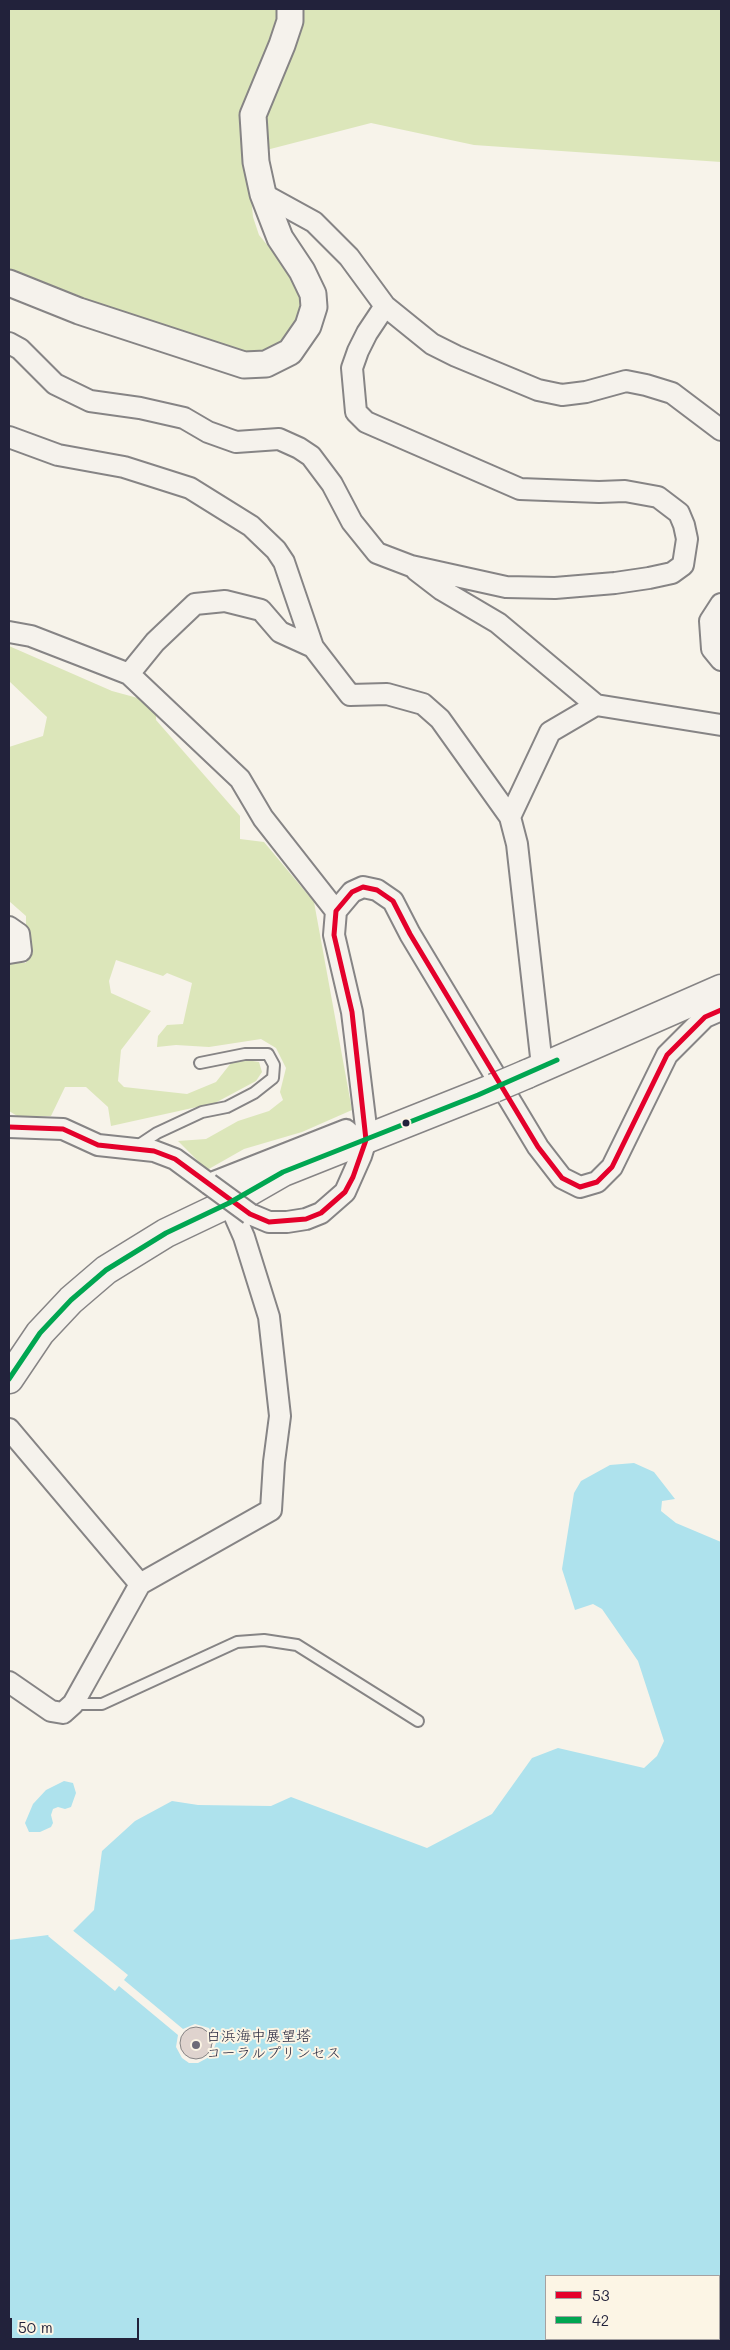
<!DOCTYPE html>
<meta charset="utf-8">
<style>
body{margin:0}
#map{position:relative;width:730px;height:2350px;overflow:hidden;background:#f7f3ea;font-family:Mali,sans-serif}
canvas{display:block}
.frame{position:absolute;inset:0;border:10px solid #22223b;pointer-events:none}
.legend{position:absolute;left:545px;top:2275px;width:175px;height:65px;box-sizing:border-box;background:#fcf5e5;border:1px solid #a5a1a1;margin:0;padding:6px 9px;list-style:none;font-size:15px;color:#22223b}
.legend li{display:flex;align-items:center;gap:10px;height:25px}
.legend b{width:25px;border:1px solid #a5a1a1}
.scale{position:absolute;left:10px;top:2318px;width:129px;height:22px;box-sizing:border-box;border:2px solid #22223b;border-top:0;padding-left:6px;font-size:15px;line-height:18px;white-space:nowrap;color:#22223b;-webkit-text-stroke:4px #fcf5e5;paint-order:stroke}
</style>
<div id="map">
<canvas width="730" height="2350"></canvas>
<div class="frame"></div>
<ul class="legend">
<li><b style="height:6px;background:#e4002b"></b>53</li>
<li><b style="height:6px;background:#00a651"></b>42</li>
</ul>
<div class="scale">50 m</div>
</div>
<script>
const ctx = document.querySelector('canvas').getContext('2d');
ctx.lineJoin = 'round';
function fill(path, color) {
  ctx.fillStyle = color;
  ctx.fill(path, 'evenodd');
}
function shape(rows) {
  const path = new Path2D();
  for (const r of rows) {
    if (r.length === 3) {
      path.moveTo(r[0] + r[2], r[1]);
      path.arc(r[0], r[1], r[2], 0, 2 * Math.PI);
      continue;
    }
    path.moveTo(r[0], r[1]);
    for (let i = 2; i < r.length; i += 2) path.lineTo(r[i], r[i + 1]);
  }
  return path;
}
function strokePath(path, color, width, dash) {
  ctx.strokeStyle = color;
  ctx.lineWidth = width;
  ctx.lineCap = dash ? 'butt' : 'round';
  ctx.setLineDash(dash || []);
  ctx.stroke(path);
}
function drawText(font, color, halo, rows, align = 'center') {
  ctx.font = font + ' Mali,"Klee One",sans-serif';
  ctx.lineWidth = 4;
  ctx.setLineDash([]);
  ctx.textBaseline = 'middle';
  ctx.strokeStyle = halo;
  ctx.fillStyle = color;
  for (const [text, x, y, turn = 0] of rows) {
    ctx.save();
    ctx.translate(x, y);
    ctx.rotate((+turn || 0) * Math.PI / 180);
    ctx.textAlign = isNaN(turn) ? turn : align;
    if (halo) ctx.strokeText(text, 0, 0);
    ctx.fillText(text, 0, 0);
    ctx.restore();
  }
}
const green = shape([
 [9,9,721,9,721,162,474,145,371,123,247,155,253,217,259,235,292,275,306,308,302,326,269,354,241,357,9,273],
 [9,646,112,691,156,703,156,720,240,816,240,839,264,842,314,902,352,1110,302,1132,244,1149,207,1170,178,1141,206,1139,238,1121,269,1111,283,1100,280,1092,286,1068,276,1048,261,1039,209,1047,176,1045,157,1047,158,1036,167,1025,183,1024,192,983,167,973,163,976,116,960,109,981,111,993,151,1011,121,1050,118,1081,124,1087,187,1094,216,1082,231,1063,246,1060,259,1062,262,1072,256,1081,215,1103,111,1126,108,1107,86,1087,65,1087,51,1116,19,1117,9,1111,9,961,26,963,26,916,9,901,9,747,43,736,47,717,9,681]
]);
const water = shape([
 [634,1463,654,1472,675,1499,662,1501,661,1511,676,1523,721,1542,721,2341,9,2341,9,1940,72,1932,94,1910,102,1851,135,1821,172,1801,198,1805,271,1806,291,1797,427,1848,492,1814,532,1758,558,1748,644,1768,657,1756,664,1741,638,1661,602,1609,593,1604,575,1610,562,1569,574,1493,581,1481,610,1465],
 [546,2276,719,2276,719,2339,546,2339],
 [64,1781,73,1783,76,1793,71,1807,65,1809,58,1807,53,1809,51,1815,53,1823,51,1827,40,1832,29,1832,25,1823,33,1804,46,1790]
]);
const pier = shape([
 [71,1929,128,1975,124,1980,183,2029,195,2024,209,2028,216,2043,211,2056,198,2063,189,2063,182,2058,176,2047,178,2035,119,1986,115,1991,48,1936,51,1932]
]);
const building = shape([
 [196,2043,16]
]);
const service = shape([
 [136,1147,157,1133,202,1112,227,1107,254,1093,273,1078,274,1065,268,1054,245,1054,200,1063],
 [73,1704,102,1704,237,1642,264,1640,297,1645,418,1721]
]);
const minor = shape([
 [263,194,314,222,349,257,385,306,432,344,456,356,538,390,562,395,586,392,626,381,646,385,672,393,721,430],
 [9,343,20,349,55,384,90,401,140,408,184,418,208,432,236,442,279,439,299,448,311,456,332,484,352,522,377,553,411,566,506,587,555,588,615,583,649,578,672,573,683,565,687,539,684,525,679,513,658,497,625,491,599,492,520,489,366,422,356,412,352,368,358,351,367,333,385,306],
 [9,437,58,455,124,467,190,488,251,526,276,550,284,562,313,647,350,695,387,694,423,704,440,719,510,817,517,844,542,1066],
 [416,570,442,590,498,623,596,705,721,725],
 [721,604,710,621,712,649,721,660],
 [9,632,31,636,129,674,240,779,263,818,336,911],
 [129,674,155,642,195,604,225,601,261,610,280,632,313,647],
 [510,817,550,732,596,705],
 [9,927,19,934,21,951,9,953],
 [9,1127,63,1129,98,1145,154,1151,175,1159,209,1184,346,1130,359,1142],
 [250,1214,269,1222,287,1222,306,1219,321,1213,345,1192,361,1156,366,1140,366,1127,352,1012,334,935,336,911,352,892,363,887,377,890,393,901,410,934,538,1147,562,1178,580,1187,597,1182,612,1167,667,1055,705,1017,721,1010],
 [9,1429,140,1584],
 [9,1682,51,1711,63,1713,73,1704,140,1584,271,1510,274,1462,280,1416,269,1317,244,1237,229,1203]
]);
const tertiary = shape([
 [9,283,79,311,244,365,266,364,290,352,308,326,314,307,313,294,302,271,280,238,263,194,256,162,253,115,282,45,290,21,290,9]
]);
const primary = shape([
 [527,1074,721,989],
 [9,1379,40,1333,71,1300,106,1270,166,1233,229,1203,283,1172,494,1088]
]);
const minorBridge = shape([
 [209,1184,250,1214]
]);
const primaryBridge = shape([
 [494,1088,527,1074]
]);
const bus1 = shape([
 [9,1127,63,1129,98,1145,154,1151,175,1159,250,1214,269,1222,306,1219,321,1213,345,1192,353,1177,366,1140,352,1012,334,935,336,911,352,892,363,887,377,890,393,901,410,934,538,1147,562,1178,580,1187,597,1182,612,1167,667,1055,705,1017,721,1010]
]);
const bus2 = shape([
 [9,1379,40,1333,71,1300,106,1270,166,1233,229,1203,283,1172,478,1095,557,1060]
]);
const markers = [
 [406,1123,4.5,"#22223b"],
 [196,2045,5,"#6d6b78"]
];
const poiNames = [
 ["白浜海中展望塔",206,2036],
 ["コーラルプリンセス",206,2053]
];
fill(green, '#dce6ba');
fill(water, '#aee2ed');
fill(pier, '#f7f3ea');
fill(building, '#dfd3ce');
strokePath(building, '#868485', 1);
strokePath(service, '#868485', 14);
strokePath(minor, '#868485', 24);
strokePath(tertiary, '#868485', 29);
strokePath(primary, '#868485', 31);
strokePath(service, '#f5f2ec', 10);
strokePath(minor, '#f5f2ec', 20);
strokePath(tertiary, '#f5f2ec', 25);
strokePath(primary, '#f5f2ec', 28);
strokePath(minorBridge, '#868485', 24, []);
strokePath(primaryBridge, '#868485', 31, []);
strokePath(minorBridge, '#f5f2ec', 20);
strokePath(primaryBridge, '#f5f2ec', 28);
strokePath(bus1, '#e4002b', 5);
strokePath(bus2, '#00a651', 5);
for (const [x, y, r, color] of markers) {
  const dot = new Path2D();
  dot.arc(x, y, r, 0, 2 * Math.PI);
  ctx.fillStyle = color;
  ctx.fill(dot);
  strokePath(dot, '#fcf5e5', 2);
}
drawText('15px', '#22223b', '#fcf5e5', poiNames, 'left');
</script>
